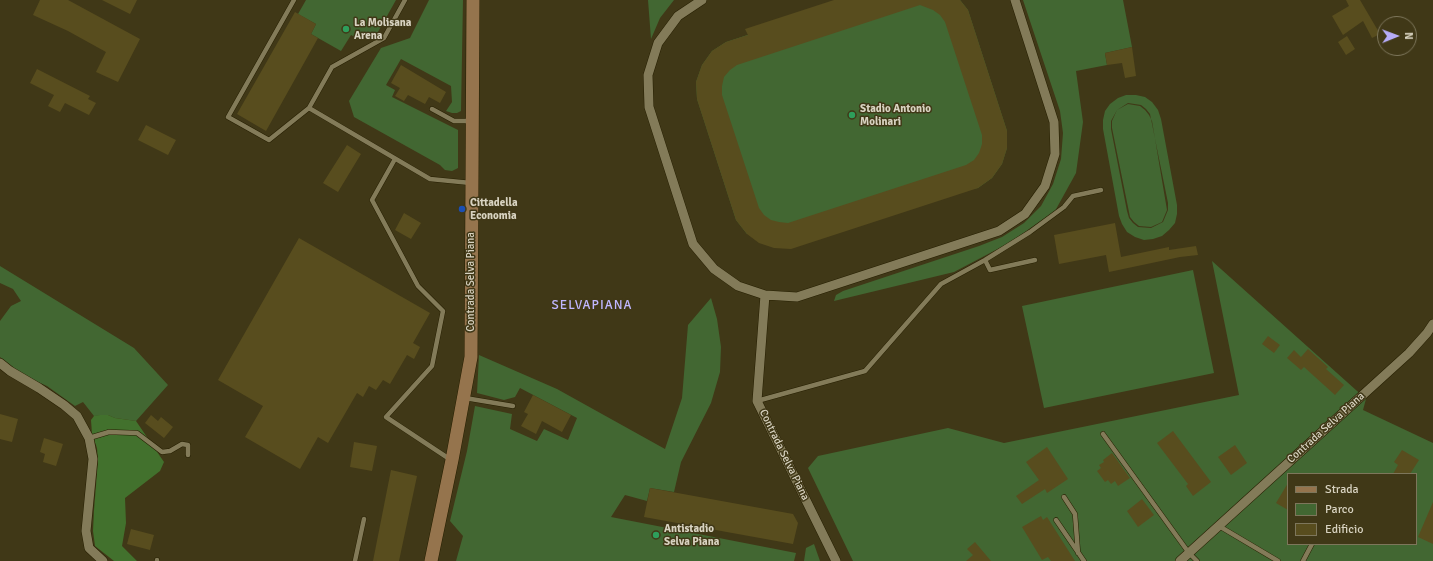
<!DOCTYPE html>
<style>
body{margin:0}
#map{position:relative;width:1433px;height:561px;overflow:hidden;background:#403817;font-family:Signika,sans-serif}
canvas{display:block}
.legend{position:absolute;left:1287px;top:473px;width:130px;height:72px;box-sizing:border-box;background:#403817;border:1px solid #7d765b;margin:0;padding:5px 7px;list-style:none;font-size:12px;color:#d8d3c1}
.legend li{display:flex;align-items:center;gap:8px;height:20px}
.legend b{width:20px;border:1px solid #7d765b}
.north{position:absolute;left:1377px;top:16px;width:40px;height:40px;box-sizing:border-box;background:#403817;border:1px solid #7d765b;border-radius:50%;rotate:89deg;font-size:11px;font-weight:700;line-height:16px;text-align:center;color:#d8d3c1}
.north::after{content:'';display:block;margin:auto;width:14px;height:18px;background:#b6acf8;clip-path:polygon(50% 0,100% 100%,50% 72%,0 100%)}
</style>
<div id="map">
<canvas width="1433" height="561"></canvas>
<ul class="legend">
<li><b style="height:5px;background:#95744d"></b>Strada</li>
<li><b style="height:11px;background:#426732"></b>Parco</li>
<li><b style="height:11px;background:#584d1e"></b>Edificio</li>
</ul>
<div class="north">N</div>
</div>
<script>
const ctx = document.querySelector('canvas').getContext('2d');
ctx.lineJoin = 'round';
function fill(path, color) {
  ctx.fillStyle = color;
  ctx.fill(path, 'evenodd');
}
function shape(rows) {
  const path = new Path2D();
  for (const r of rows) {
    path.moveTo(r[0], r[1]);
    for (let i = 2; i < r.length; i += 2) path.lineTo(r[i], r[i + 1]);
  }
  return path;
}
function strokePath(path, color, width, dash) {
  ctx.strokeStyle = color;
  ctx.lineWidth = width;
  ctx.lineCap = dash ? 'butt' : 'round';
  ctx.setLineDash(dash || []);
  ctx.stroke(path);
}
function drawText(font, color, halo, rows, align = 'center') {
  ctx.font = font + ' Signika,sans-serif';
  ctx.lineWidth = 3;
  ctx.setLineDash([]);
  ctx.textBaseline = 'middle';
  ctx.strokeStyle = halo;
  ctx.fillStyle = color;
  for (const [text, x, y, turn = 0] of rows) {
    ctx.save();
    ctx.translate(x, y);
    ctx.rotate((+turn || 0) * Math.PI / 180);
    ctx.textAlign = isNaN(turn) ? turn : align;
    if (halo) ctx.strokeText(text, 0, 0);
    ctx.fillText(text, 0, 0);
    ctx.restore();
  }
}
const green = shape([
 [306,0,396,0,374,39,365,34,361,40,351,35,341,51,311,34,316,24,298,14],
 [429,0,463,0,461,111,457,113,452,113,446,111,452,102,451,86,401,59,386,85,395,90,392,97,458,130,458,168,452,171,445,170,440,165,354,117,349,101,381,48,410,38],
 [648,0,674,0,660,18,651,39],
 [854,0,960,0,968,10,1007,131,1007,148,1002,164,992,178,978,188,747,234,736,220,697,99,696,82,702,65,712,51,726,42],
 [1023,0,1123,0,1132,47,1105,53,1107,65,1076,71,1083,122,1076,173,1055,211,1009,243,954,272,834,301,836,295,843,291,979,246,1002,237,1024,223,1041,206,1053,184,1061,159,1063,133,1060,111],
 [1126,95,1136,95,1145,97,1152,102,1158,110,1161,119,1177,205,1177,214,1175,223,1169,230,1162,236,1153,239,1144,240,1135,237,1127,232,1122,224,1119,216,1103,129,1103,120,1105,111,1110,104,1118,98],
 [1128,103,1141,105,1146,109,1150,114,1168,203,1168,210,1163,222,1151,228,1138,227,1133,223,1129,218,1127,211,1111,129,1111,121,1117,110],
 [1128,104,1140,106,1145,110,1149,115,1152,121,1167,210,1162,222,1151,227,1139,226,1134,222,1130,217,1112,128,1112,121,1117,110],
 [1212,261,1366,399,1363,410,1433,443,1433,561,853,561,808,468,818,456,948,428,1004,443,1239,395],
 [1288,474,1416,474,1416,544,1288,544],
 [0,266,134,348,168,385,136,421,115,418,108,415,94,416,83,402,75,406,47,386,29,378,18,371,0,357,0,321,11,306,21,301,13,289,0,283],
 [1193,270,1214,373,1044,408,1022,306],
 [711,298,717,319,721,347,720,372,711,403,681,462,674,492,650,488,647,501,625,495,611,517,796,553,794,561,456,561,463,536,450,521,467,451,475,406,512,414,510,429,537,441,544,429,568,440,577,418,520,388,515,397,504,400,477,393,479,355,557,389,665,449,682,398,688,325],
 [814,544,820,561,804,561,806,548]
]);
const forest = shape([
 [100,415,108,415,115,418,136,421,164,462,160,471,125,498,126,523,122,546,137,561,114,561,95,546,93,531,94,510,98,461,97,448,92,434,91,420,94,416]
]);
const building = shape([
 [40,0,68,0,140,39,118,82,96,72,106,52,68,31,33,15],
 [102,0,137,0,130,14],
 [834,0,960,0,968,10,1007,131,1007,148,1002,164,992,178,978,188,791,249,774,248,759,243,747,234,736,220,697,99,696,82,702,65,712,51,726,42,748,35,745,29],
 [920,5,933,10,940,15,945,22,982,135,982,144,979,153,974,160,966,165,788,223,779,222,771,220,764,215,759,208,722,95,722,86,724,77,730,70,737,65],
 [1346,0,1360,0,1380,34,1372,38,1363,21,1343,35,1332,16,1349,6],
 [295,12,316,24,311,34,318,38,266,131,237,114],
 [1347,36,1355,49,1346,55,1338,42],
 [1132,47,1136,76,1125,78,1122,63,1107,65,1105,53],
 [401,65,446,92,440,103,429,97,425,104,408,95,404,101,395,96,400,88,391,83],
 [37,69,90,96,88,99,96,103,89,115,65,103,60,112,48,106,54,95,30,83],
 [146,125,176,140,168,155,138,140],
 [347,145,361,154,338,192,323,183],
 [404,213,421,223,411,239,395,230],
 [1115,223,1121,257,1169,247,1169,250,1196,246,1198,255,1180,257,1109,272,1106,255,1059,264,1054,235],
 [299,238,430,313,413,343,420,347,414,359,407,355,390,384,383,380,376,390,369,386,363,397,357,393,328,443,318,437,300,469,245,437,263,406,218,380],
 [1268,336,1280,345,1274,353,1262,344],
 [1308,349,1328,367,1326,369,1344,385,1335,395,1304,367,1301,370,1287,358,1294,350,1301,357],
 [533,395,571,415,562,432,542,421,536,434,521,426,528,414,524,412],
 [0,414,18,419,12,442,0,439],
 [151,415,158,421,161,417,173,427,164,438,145,423],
 [1173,431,1211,482,1193,496,1186,486,1188,484,1157,443],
 [44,438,63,444,56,466,43,462,45,454,40,452],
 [354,442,377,446,372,471,350,467],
 [1235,445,1247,463,1231,475,1218,457],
 [1047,447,1068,479,1047,493,1045,489,1022,504,1016,496,1039,480,1026,462],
 [1402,450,1419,460,1410,474,1393,474,1398,465,1394,462],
 [1112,453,1130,478,1118,486,1115,481,1111,484,1108,480,1105,482,1097,471,1101,468,1099,465,1104,462,1103,460],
 [391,470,417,476,399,561,373,561],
 [1288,483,1288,510,1276,503],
 [650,488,793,514,798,523,793,544,644,517],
 [1142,499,1154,515,1138,527,1127,511],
 [1433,502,1433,544,1418,537],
 [1041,516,1043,520,1047,517,1075,561,1051,561,1048,557,1042,560,1022,527],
 [131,529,154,535,150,550,127,544],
 [975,542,991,561,966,561,973,555,967,549]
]);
const lane = shape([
 [294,0,228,117,269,140,309,108],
 [405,0,384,38,332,67,309,108,430,179,471,183],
 [432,109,454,121,471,121],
 [395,159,372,200,418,286,443,311,432,366,386,417,451,460],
 [985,260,990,270,1035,260],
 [465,398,513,406],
 [757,401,865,371,941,284,985,260,1030,232,1064,207,1073,196,1101,190],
 [1103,434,1189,553,1197,561],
 [89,438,109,432,137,433,162,452,170,451,182,444,188,445,188,455],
 [1064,497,1075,514,1078,553],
 [1056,520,1084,561],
 [1219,526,1278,561],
 [157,561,157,560],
 [355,561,364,519],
 [1303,561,1312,544]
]);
const street = shape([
 [702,0,678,16,658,43,648,75,649,107,693,244,714,269,738,286,765,295,797,297,999,231,1025,214,1045,186,1055,154,1054,122,1015,0],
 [765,295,757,401,836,561],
 [0,363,10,371,39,388,64,405,77,416,89,438,93,459,86,531,89,548,103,561],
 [1180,561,1409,353,1427,333,1433,324]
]);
const secondary = shape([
 [431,561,452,460,471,357,473,0]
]);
const markers = [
 [346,29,4,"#2e9e5b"],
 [852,115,4,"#2e9e5b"],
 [462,209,4,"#1a4fb4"],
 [656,535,4,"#2e9e5b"]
];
const poiNames = [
 ["La Molisana",354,23],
 ["Arena",354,36],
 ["Stadio Antonio",860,109],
 ["Molinari",860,122],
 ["Cittadella",470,203],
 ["Economia",470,216],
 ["Antistadio",664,529],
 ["Selva Piana",664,542]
];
const streetNames = [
 ["Contrada Selva Piana",471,282,-90],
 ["Contrada Selva Piana",1326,428,-42],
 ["Contrada Selva Piana",784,455,64]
];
const quarterNames = [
 ["SELVAPIANA",592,306]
];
fill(green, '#426732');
fill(forest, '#42712d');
fill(building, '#584d1e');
strokePath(lane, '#261f00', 5.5);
strokePath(street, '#261f00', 10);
strokePath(secondary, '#261f00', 14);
strokePath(lane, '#837b59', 4.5);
strokePath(street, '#837b59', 9);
strokePath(secondary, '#95744d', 13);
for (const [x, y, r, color] of markers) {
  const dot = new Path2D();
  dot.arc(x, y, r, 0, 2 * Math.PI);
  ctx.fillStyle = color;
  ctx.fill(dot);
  strokePath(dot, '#403817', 1.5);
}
drawText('bold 11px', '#d8d3c1', '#403817', poiNames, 'left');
drawText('11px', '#d8d3c1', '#403817', streetNames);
ctx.letterSpacing = '1px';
drawText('13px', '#c0b7ff', '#403817', quarterNames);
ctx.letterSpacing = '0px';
</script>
